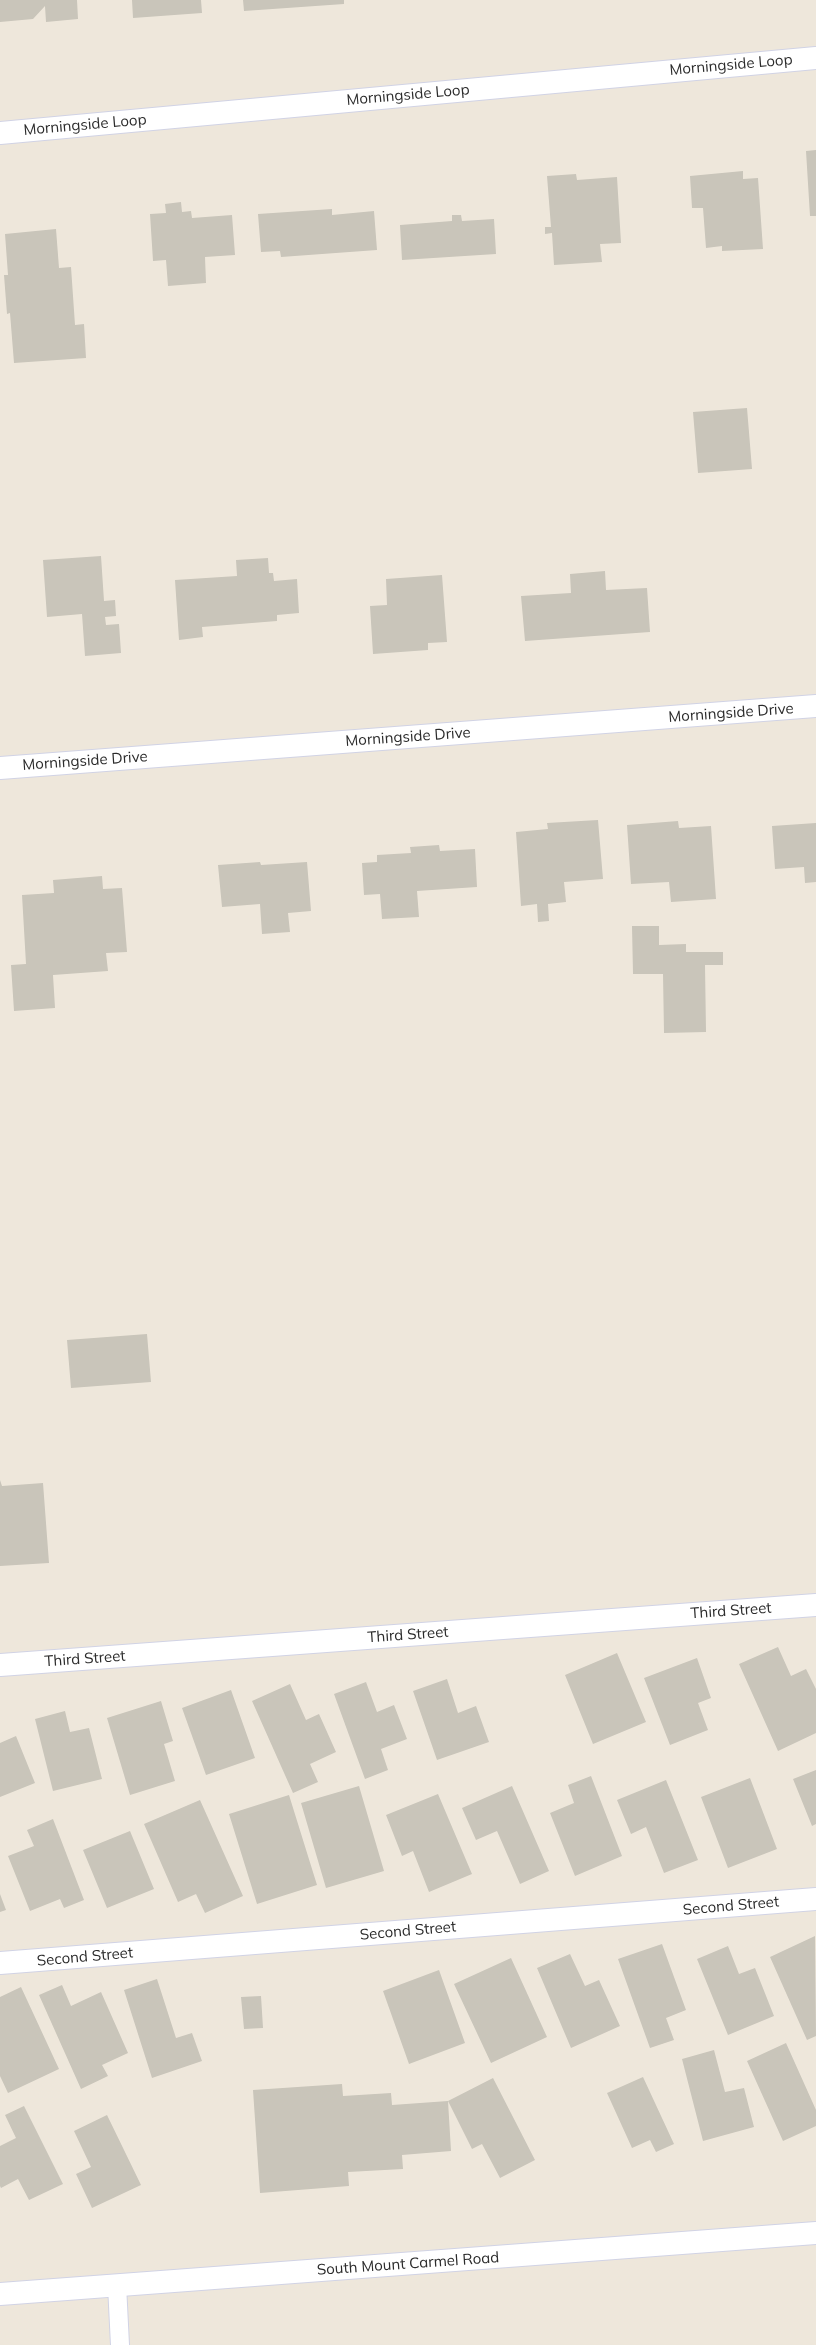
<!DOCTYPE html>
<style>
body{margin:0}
canvas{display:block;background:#eee7db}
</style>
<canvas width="816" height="2345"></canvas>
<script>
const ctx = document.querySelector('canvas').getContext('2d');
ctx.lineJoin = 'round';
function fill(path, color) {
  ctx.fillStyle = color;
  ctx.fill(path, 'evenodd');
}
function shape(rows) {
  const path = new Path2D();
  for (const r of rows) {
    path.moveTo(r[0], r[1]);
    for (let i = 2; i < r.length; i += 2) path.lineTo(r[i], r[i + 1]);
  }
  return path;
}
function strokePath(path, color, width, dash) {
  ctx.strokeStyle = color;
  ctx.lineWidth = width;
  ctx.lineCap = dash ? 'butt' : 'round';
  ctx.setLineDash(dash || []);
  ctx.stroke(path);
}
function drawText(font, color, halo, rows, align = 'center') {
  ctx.font = font + ' Mulish,sans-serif';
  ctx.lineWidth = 4;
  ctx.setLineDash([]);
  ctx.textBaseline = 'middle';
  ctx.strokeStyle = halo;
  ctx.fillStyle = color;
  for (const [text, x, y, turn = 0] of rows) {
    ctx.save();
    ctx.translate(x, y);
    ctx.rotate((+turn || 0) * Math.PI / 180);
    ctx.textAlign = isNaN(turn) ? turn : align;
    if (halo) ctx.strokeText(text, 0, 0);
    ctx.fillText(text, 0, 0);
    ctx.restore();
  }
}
const building = shape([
 [0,0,77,0,78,19,46,22,45,6,33,19,0,22],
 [132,0,201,0,202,13,133,18],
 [243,0,344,0,344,4,244,11],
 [816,150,816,216,810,216,806,151],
 [743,171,743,179,758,178,763,249,722,251,722,246,706,248,703,208,692,208,690,176],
 [576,174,577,180,617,177,621,243,600,244,602,262,554,265,552,233,545,234,545,227,551,227,547,176],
 [181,202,182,212,191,211,192,218,232,215,235,255,205,257,206,283,168,286,166,260,153,261,150,214,166,213,165,204],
 [332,209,332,215,374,211,377,250,281,257,280,251,261,252,258,214],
 [452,215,461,215,462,221,494,219,496,254,402,260,400,225,452,221],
 [56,229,59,268,71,267,75,325,84,324,86,358,14,363,10,313,7,314,4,275,8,275,5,234],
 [747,408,752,469,698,473,693,412],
 [101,556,104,601,115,600,116,616,105,617,106,625,119,624,121,653,85,656,82,614,47,617,43,560],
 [268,558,269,573,273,573,274,581,297,579,299,613,277,615,277,621,202,627,203,637,179,640,175,580,237,576,236,560],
 [605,571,606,590,647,588,650,632,525,641,521,596,571,593,570,574],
 [442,575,447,642,428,643,428,650,373,654,370,606,387,605,386,579],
 [598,820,603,879,564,882,566,902,548,904,549,921,538,922,537,904,521,906,516,832,548,829,547,823],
 [678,821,679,828,711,826,716,899,671,902,669,882,631,884,627,825],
 [816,823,816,882,805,883,804,867,775,869,772,826],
 [439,845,440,851,475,849,477,887,417,891,419,917,382,919,380,894,364,895,362,863,377,862,377,855,411,853,410,847],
 [260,862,261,865,307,862,311,911,288,913,290,932,262,934,260,904,222,907,218,865],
 [102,876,103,889,122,888,127,952,106,953,108,971,53,975,55,1008,14,1011,11,965,26,964,22,895,54,893,53,880],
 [632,926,659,926,659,945,686,944,686,952,723,952,723,965,705,965,706,1032,664,1033,663,974,633,974],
 [147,1334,151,1382,71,1388,67,1340],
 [0,1480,2,1486,43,1483,49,1563,0,1566],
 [778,1647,791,1676,806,1669,816,1689,816,1733,778,1751,739,1664],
 [617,1653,646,1722,593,1744,565,1675],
 [697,1658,711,1698,698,1703,708,1730,670,1745,644,1678],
 [447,1679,458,1713,476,1706,489,1742,437,1760,413,1691],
 [366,1682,377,1712,394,1705,407,1739,381,1749,388,1770,365,1779,334,1694],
 [290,1684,306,1720,319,1714,336,1752,310,1764,318,1782,293,1793,252,1701],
 [231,1690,255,1758,206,1775,182,1708],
 [161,1701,173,1741,164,1744,175,1781,130,1795,107,1718],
 [65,1711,70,1732,89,1728,102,1779,53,1791,35,1719],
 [16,1736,35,1783,0,1797,0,1743],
 [816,1770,816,1824,812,1826,793,1779],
 [591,1776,622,1856,575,1876,550,1813,574,1803,568,1785],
 [750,1778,777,1849,728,1868,701,1797],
 [666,1780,698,1860,664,1873,646,1827,631,1834,617,1800],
 [359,1786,384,1871,326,1888,301,1803],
 [512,1786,549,1871,520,1884,497,1831,476,1840,462,1808],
 [438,1794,472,1874,429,1892,413,1851,402,1856,386,1815],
 [289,1795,317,1885,257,1904,229,1814],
 [200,1800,243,1896,205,1913,196,1894,178,1902,144,1824],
 [53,1819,84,1900,64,1908,60,1899,30,1911,8,1856,34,1846,27,1830],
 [130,1831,154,1889,107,1908,83,1850],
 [0,1894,6,1910,0,1912],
 [815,1936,816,2036,807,2040,770,1957],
 [662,1944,686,2010,666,2018,674,2040,650,2048,618,1959],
 [728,1946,739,1974,755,1968,774,2016,728,2035,697,1959],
 [570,1954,585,1986,599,1980,620,2026,571,2048,537,1968],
 [511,1958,547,2037,491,2063,454,1984],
 [439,1970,465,2043,409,2064,383,1991],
 [157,1979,176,2038,192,2033,202,2061,152,2078,124,1990],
 [62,1985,71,2006,101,1992,128,2053,102,2065,108,2076,81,2089,39,1995],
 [21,1987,59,2069,8,2093,0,2076,0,1997],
 [261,1996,263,2028,244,2029,241,1997],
 [786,2043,816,2110,816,2126,783,2141,747,2061],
 [714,2050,725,2092,744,2088,754,2127,703,2141,682,2059],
 [643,2077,674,2144,656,2152,650,2140,632,2148,607,2093],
 [493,2078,535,2160,500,2178,482,2144,472,2149,448,2101],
 [342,2084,343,2096,391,2093,392,2105,448,2101,451,2151,402,2155,403,2169,348,2172,349,2186,260,2193,253,2090],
 [24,2106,63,2184,29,2200,18,2179,1,2188,0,2186,0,2146,16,2138,5,2115],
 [107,2115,141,2185,92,2208,76,2174,91,2167,74,2131]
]);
const service = shape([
 [117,2285,120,2345]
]);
const minor = shape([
 [0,133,816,58],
 [0,768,816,706],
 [0,1665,816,1605],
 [0,1963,816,1899]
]);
const tertiary = shape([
 [0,2294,816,2233]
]);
const streetNames = [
 ["Morningside Loop",731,65,-5],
 ["Morningside Loop",408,95,-5],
 ["Morningside Loop",85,125,-5],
 ["Morningside Drive",731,713,-4],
 ["Morningside Drive",408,737,-4],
 ["Morningside Drive",85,761,-4],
 ["Third Street",731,1611,-4],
 ["Third Street",408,1635,-4],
 ["Third Street",85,1659,-4],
 ["Second Street",731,1906,-5],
 ["Second Street",408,1931,-5],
 ["Second Street",85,1957,-5],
 ["South Mount Carmel Road",408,2264,-4]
];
fill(building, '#c9c5ba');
strokePath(service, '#d1d3e5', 20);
strokePath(minor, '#d1d3e5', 24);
strokePath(tertiary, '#d1d3e5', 24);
strokePath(service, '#fff', 18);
strokePath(minor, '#fff', 22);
strokePath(tertiary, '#fff', 22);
drawText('15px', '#2b2b2b', '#fff', streetNames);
</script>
